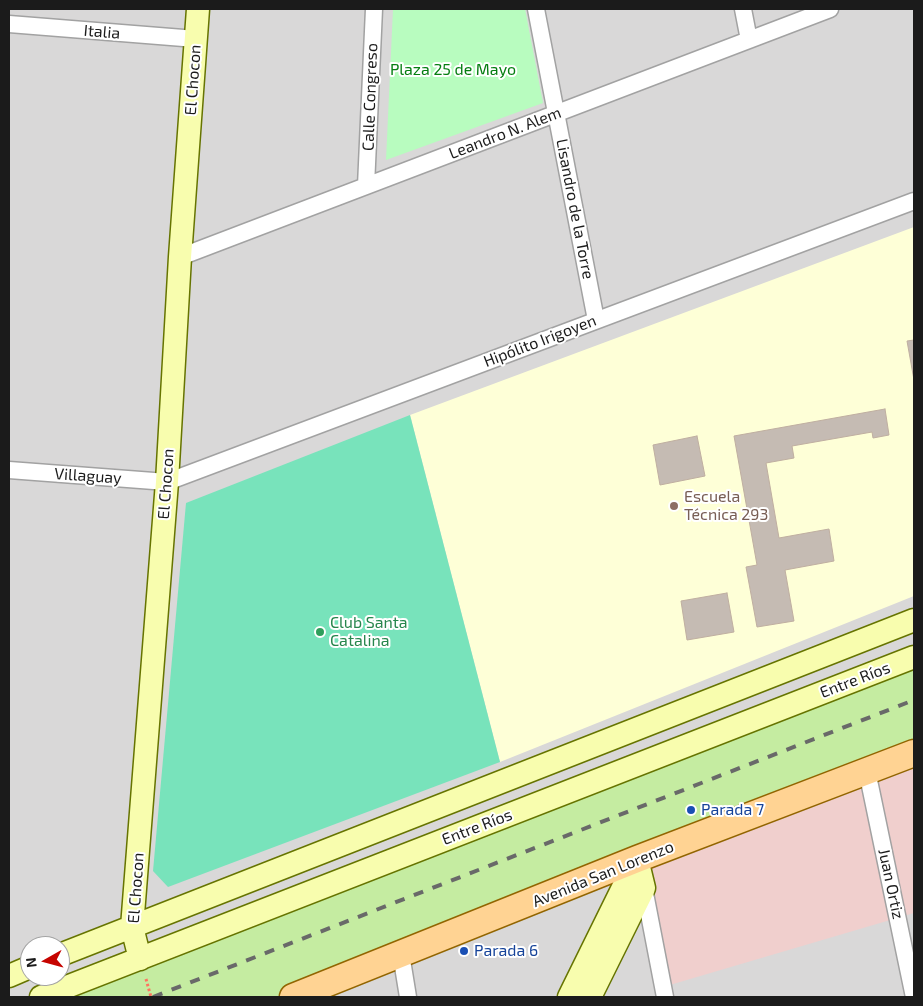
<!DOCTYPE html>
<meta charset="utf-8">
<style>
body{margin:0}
#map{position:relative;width:923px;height:1006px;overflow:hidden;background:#eee9e0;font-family:"Exo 2",sans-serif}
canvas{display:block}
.frame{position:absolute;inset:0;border:10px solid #1b1b1b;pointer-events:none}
.north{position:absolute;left:20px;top:936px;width:50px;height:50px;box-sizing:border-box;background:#fff;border:1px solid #a4a4a4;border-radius:50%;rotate:263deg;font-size:14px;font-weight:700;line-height:20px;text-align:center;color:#1b1b1b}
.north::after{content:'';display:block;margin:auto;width:18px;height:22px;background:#c60400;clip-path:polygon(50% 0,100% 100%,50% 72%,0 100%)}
</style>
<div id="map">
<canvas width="923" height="1006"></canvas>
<div class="frame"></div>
<div class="north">N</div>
</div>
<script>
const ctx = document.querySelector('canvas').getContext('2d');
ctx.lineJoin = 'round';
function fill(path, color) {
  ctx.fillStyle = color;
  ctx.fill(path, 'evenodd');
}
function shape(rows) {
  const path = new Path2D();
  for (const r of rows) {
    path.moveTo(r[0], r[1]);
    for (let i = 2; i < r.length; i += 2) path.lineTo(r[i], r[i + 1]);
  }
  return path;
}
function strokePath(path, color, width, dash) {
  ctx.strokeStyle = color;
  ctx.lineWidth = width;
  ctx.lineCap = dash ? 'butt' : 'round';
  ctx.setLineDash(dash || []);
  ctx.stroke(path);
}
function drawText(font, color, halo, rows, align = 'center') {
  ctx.font = font + ' "Exo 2",sans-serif';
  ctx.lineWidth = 4;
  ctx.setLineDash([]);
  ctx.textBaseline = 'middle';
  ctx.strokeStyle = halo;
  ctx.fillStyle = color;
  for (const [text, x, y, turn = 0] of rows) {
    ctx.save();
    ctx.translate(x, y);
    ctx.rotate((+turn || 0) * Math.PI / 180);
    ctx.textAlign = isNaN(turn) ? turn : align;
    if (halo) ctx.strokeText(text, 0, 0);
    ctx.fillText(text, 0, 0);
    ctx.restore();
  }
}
const residential = shape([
 [9,9,914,9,914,997,9,997],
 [30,946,60,946,60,976,30,976]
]);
const commercial = shape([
 [914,750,914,913,663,987,637,859]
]);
const education = shape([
 [914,227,914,596,500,762,410,415]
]);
const grass = shape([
 [914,657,914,753,293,997,41,997]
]);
const park = shape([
 [393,9,525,9,543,103,386,160]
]);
const pitch = shape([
 [410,415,500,762,168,887,153,871,186,503]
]);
const building = shape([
 [914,340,914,380,907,341,914,340],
 [885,409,889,435,873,438,872,432,792,446,794,458,766,463,779,538,829,529,834,561,785,570,794,621,757,627,746,567,757,565,734,436,885,409],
 [697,436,705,476,660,485,653,445,697,436],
 [727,593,734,632,687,640,681,601,727,593]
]);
const path = shape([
 [146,979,151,997]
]);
const street = shape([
 [536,9,596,320],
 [743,9,749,40],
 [9,24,196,39],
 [366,186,374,9],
 [180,257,830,9],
 [9,470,167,482,914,201],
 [867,771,914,997],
 [644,888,665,997],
 [401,954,408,997]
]);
const secondary = shape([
 [60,955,914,620],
 [140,959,132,927,167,482,180,257,198,9],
 [9,976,30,967],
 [41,997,914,657],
 [569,997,637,859],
 [590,997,644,888,637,859]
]);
const primary = shape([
 [293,997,637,859,914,753]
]);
const rail = shape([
 [153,997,914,700]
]);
const markers = [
 [674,506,5,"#8d6e63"],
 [320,632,5,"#2e9e5b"],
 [691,810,5,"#1a4fb4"],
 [464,951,5,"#1a4fb4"]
];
const streetNames = [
 ["Italia",102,32,5],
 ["El Chocon",193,80,-86],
 ["Calle Congreso",370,97,-88],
 ["Leandro N. Alem",505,133,-21],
 ["Lisandro de la Torre",575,209,79],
 ["Hipólito Irigoyen",540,341,-21],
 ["Villaguay",88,476,4],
 ["El Chocon",166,484,-86],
 ["Entre Ríos",855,680,-21],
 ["Entre Ríos",477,827,-21],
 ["Avenida San Lorenzo",603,874,-22],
 ["Juan Ortiz",891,884,78],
 ["El Chocon",136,888,-86]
];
const parkNames = [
 ["Plaza 25 de Mayo",453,70]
];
const educationNames = [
 ["Escuela",684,497],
 ["Técnica 293",684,515]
];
const leisureNames = [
 ["Club Santa",330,623],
 ["Catalina",330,641]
];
const transitNames = [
 ["Parada 7",701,810],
 ["Parada 6",474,951]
];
fill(residential, '#d9d8d8');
fill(commercial, '#f0cfcd');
fill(education, '#feffd7');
fill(grass, '#c5eca1');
fill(park, '#b8fcbf');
fill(pitch, '#78e3bb');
fill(building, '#c5bbb3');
strokePath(building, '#c0afa1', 1);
strokePath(street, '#a2a2a2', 19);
strokePath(secondary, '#667400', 25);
strokePath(primary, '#926500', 29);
strokePath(path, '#ff735f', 3, [2.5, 2.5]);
strokePath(street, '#fff', 16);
strokePath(secondary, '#f8fdae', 22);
strokePath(primary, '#ffd393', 26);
strokePath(rail, '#696969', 4, [10, 10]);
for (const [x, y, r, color] of markers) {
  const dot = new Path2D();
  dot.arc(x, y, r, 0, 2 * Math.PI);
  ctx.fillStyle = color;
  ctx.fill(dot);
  strokePath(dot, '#fff', 2);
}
drawText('16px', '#1b1b1b', '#fff', streetNames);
drawText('16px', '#057e11', '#fff', parkNames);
drawText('16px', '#785e54', '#fff', educationNames, 'left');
drawText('16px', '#27864d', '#fff', leisureNames, 'left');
drawText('16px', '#164399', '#fff', transitNames, 'left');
</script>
